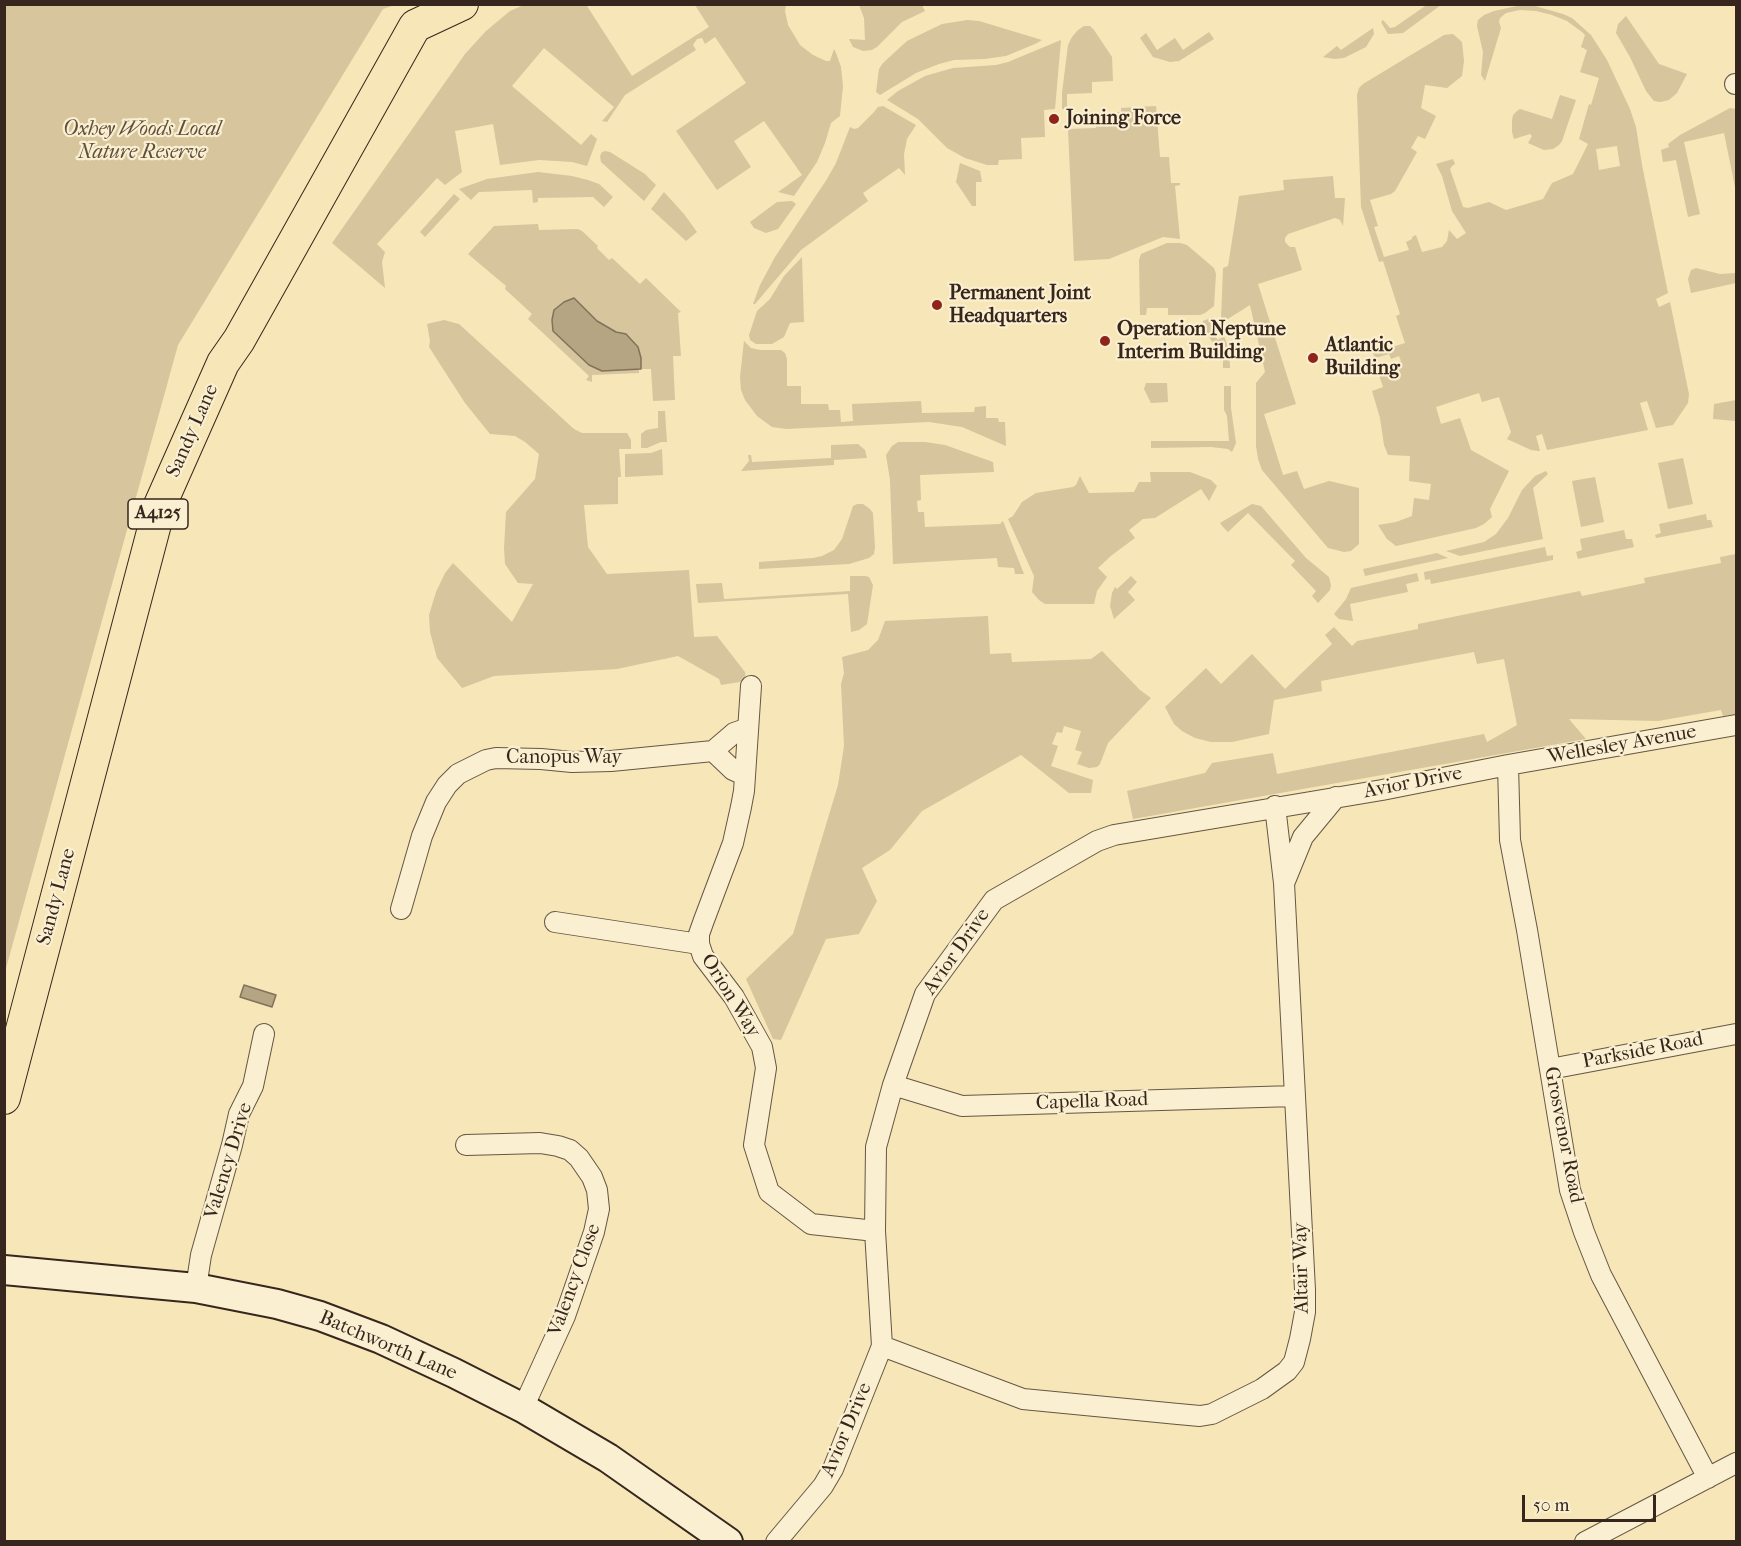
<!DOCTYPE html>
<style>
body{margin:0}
#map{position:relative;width:1741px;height:1546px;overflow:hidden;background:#f7e6b7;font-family:"IM FELL French Canon",serif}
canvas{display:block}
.frame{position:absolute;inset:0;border:6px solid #36261d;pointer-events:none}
.scale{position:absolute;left:1522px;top:1495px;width:134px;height:27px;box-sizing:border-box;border:3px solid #36261d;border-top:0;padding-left:8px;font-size:18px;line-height:21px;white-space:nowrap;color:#36261d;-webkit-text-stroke:4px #faefd0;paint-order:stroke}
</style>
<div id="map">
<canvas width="1741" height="1546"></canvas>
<div class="frame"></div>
<div class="scale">50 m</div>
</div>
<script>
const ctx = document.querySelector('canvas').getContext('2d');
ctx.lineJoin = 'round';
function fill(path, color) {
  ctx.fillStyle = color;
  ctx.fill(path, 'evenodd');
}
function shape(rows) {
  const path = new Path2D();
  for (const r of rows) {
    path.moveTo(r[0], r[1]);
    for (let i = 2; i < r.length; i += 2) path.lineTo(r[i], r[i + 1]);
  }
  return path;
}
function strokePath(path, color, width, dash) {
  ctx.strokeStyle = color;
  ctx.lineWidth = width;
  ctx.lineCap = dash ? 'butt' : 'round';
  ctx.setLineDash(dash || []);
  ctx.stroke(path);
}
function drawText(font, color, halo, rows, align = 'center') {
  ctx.font = font + ' "IM FELL French Canon",serif';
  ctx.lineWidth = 4.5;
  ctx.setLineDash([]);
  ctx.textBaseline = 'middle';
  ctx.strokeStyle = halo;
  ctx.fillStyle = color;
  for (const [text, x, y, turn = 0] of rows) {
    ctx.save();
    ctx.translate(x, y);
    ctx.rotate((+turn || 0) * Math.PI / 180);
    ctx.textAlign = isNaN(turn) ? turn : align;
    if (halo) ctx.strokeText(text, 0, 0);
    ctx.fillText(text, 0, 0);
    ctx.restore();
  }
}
const green = shape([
 [5,4,395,5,383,9,178,345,5,972],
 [1428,4,1441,5,1403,33,1388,34,1381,22,1383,20,1390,28,1395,27],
 [524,5,588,5,587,6,632,76,709,27,695,5,786,5,785,11,788,25,800,45,813,55,826,61,830,61,834,49,836,53,841,67,843,86,840,116,831,123,825,143,817,162,794,196,778,192,802,175,764,121,734,141,751,167,717,190,676,131,746,83,715,37,705,44,702,38,697,39,693,45,696,50,625,95,607,122,602,121,614,107,544,48,512,86,581,145,591,134,597,139,587,166,572,162,539,160,500,165,493,124,455,131,462,172,445,185,437,178,377,244,385,252,382,262,385,288,332,243,465,54,486,31,510,11],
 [859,5,922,5,925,11,902,22,877,47,872,50,863,51,853,47,849,39,865,40,864,18],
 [1522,5,1535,6,1563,14,1572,18,1591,35,1607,60,1630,109,1636,127,1642,165,1668,293,1656,299,1659,307,1670,302,1689,394,1688,403,1673,425,1656,428,1647,401,1640,403,1648,430,1547,450,1542,434,1536,436,1540,451,1538,451,1531,450,1507,439,1511,432,1499,397,1482,402,1479,393,1436,407,1441,424,1460,418,1471,450,1509,471,1490,509,1492,517,1484,524,1476,528,1396,546,1387,539,1378,525,1396,522,1412,516,1414,498,1429,500,1431,484,1409,481,1410,456,1388,455,1384,445,1380,418,1372,391,1383,387,1379,375,1386,373,1386,370,1390,369,1389,365,1401,361,1399,356,1391,359,1389,354,1375,358,1373,353,1405,343,1396,316,1400,314,1383,261,1379,262,1361,207,1357,95,1359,88,1363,84,1444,35,1453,34,1462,42,1464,61,1462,76,1447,88,1425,85,1421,108,1436,116,1425,139,1418,136,1411,148,1417,152,1395,191,1391,194,1370,200,1378,226,1374,227,1384,257,1409,250,1406,242,1412,239,1412,237,1416,235,1422,252,1442,247,1447,241,1449,230,1457,239,1466,233,1452,211,1442,176,1436,164,1453,159,1455,164,1452,166,1450,169,1463,207,1468,208,1489,202,1506,210,1543,199,1552,183,1573,174,1588,144,1579,139,1589,104,1591,105,1599,78,1580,72,1587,50,1581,47,1585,35,1582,32,1567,21,1552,15,1536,11,1520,10,1506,13,1500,18,1499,22,1501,28,1485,81,1481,75,1483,52,1477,26,1478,20,1484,15,1494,11],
 [1617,146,1620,166,1599,170,1596,149],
 [1626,16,1659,64,1687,74,1677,93,1669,100,1660,102,1654,101,1646,91,1630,57,1616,33,1618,24],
 [967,20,979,21,1042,40,1035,44,1006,56,985,59,954,60,939,64,916,73,880,95,876,92,879,69,883,63,907,41,942,24],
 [1084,26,1090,26,1094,30,1112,57,1113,81,1092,82,1092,93,1067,94,1067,109,1062,109,1062,93,1068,45,1072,37,1078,30],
 [1373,28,1374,34,1366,47,1344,58,1334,59,1323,57,1337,46,1341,50],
 [1209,32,1214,39,1179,61,1170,62,1153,57,1140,38,1146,33,1157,50,1175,38,1183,50],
 [1061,40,1055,109,1044,110,1045,137,1021,138,1022,159,999,160,998,165,987,165,965,158,947,148,918,119,887,100,898,91,925,76,953,68,996,65,1008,62],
 [1560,95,1576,100,1562,141,1559,145,1553,149,1544,150,1528,143,1532,136,1530,134,1514,139,1512,132,1512,120,1513,115,1517,111,1520,109,1552,119],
 [883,106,916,125,907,139,904,154,905,175,899,168,863,193,868,201,801,250,755,304,753,304,760,285,775,257,827,179,836,163,850,127,854,129,858,128,874,112,878,107],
 [1156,106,1160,157,1169,157,1171,183,1180,183,1180,185,1175,186,1180,239,1163,237,1109,259,1074,261,1068,129,1096,128,1096,113,1121,112,1121,108],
 [1730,108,1736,109,1736,192,1724,133,1684,142,1700,214,1688,217,1676,160,1663,162,1661,150,1669,147,1668,144,1680,135],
 [605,151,610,152,645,174,656,185,644,201,601,162,600,156,602,152],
 [960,163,980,171,982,182,976,182,976,206,972,206,956,182],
 [538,172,572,176,588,180,599,184,613,197,604,207,593,197,538,198,538,202,533,203,532,190,479,192,471,200,459,189,487,179],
 [1333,176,1335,198,1345,198,1343,226,1340,220,1335,218,1288,234,1285,238,1285,242,1290,247,1295,247,1302,270,1258,284,1296,404,1264,414,1283,475,1297,471,1304,489,1329,481,1359,488,1359,544,1351,551,1344,552,1328,548,1262,470,1258,459,1256,446,1256,383,1265,372,1250,305,1223,322,1221,319,1223,268,1228,266,1239,196,1284,190,1283,180],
 [664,192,684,214,697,232,686,241,651,209],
 [454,194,460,199,425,237,420,232],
 [792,201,796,204,778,229,766,233,754,228,750,222,777,202],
 [538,224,539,230,578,229,582,231,598,246,597,248,609,260,612,258,640,284,646,278,681,312,678,313,681,356,673,356,675,400,653,401,651,369,641,369,641,358,637,347,626,334,616,332,597,321,574,298,602,371,639,369,639,373,592,375,592,382,586,380,589,376,528,319,532,314,505,289,506,286,468,254,494,226],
 [1167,243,1180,243,1187,245,1214,268,1216,274,1214,306,1205,313,1200,315,1168,315,1168,308,1147,308,1146,315,1140,315,1139,260,1141,254],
 [802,257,804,322,790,323,784,337,772,344,756,344,750,340,749,335,757,311,770,299,784,276],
 [1696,268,1720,274,1736,273,1736,283,1691,293,1688,279,1691,270],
 [1213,317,1214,323,1217,326,1211,331,1218,340,1224,336,1229,349,1230,368,1223,368,1223,361,1218,349,1202,328,1203,321],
 [444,320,459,324,574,429,582,433,627,433,631,440,631,449,619,449,621,477,618,477,618,504,584,505,588,547,607,574,689,570,694,637,717,636,745,672,746,681,721,685,719,679,678,656,617,669,494,676,462,688,437,658,430,632,429,615,436,592,445,573,453,563,512,622,533,584,518,583,505,564,504,548,506,512,535,479,539,454,525,442,515,436,490,434,465,403,429,347,430,341,427,324],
 [744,341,751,348,760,350,781,350,785,353,787,359,787,386,801,386,801,404,828,404,829,410,840,410,841,422,853,421,852,404,921,401,922,413,974,412,975,407,986,406,986,418,998,418,999,422,1005,422,1006,446,962,427,929,422,786,429,772,427,757,416,745,400,741,390,740,377],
 [1146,383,1167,383,1168,402,1151,403,1144,389],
 [1224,386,1231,386,1231,408,1236,443,1232,452,1228,449,1211,447,1151,448,1151,441,1229,441,1227,416,1224,410],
 [1736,400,1736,421,1713,419,1714,404],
 [658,411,665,411,667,442,661,442,647,448,641,448,641,434,646,430,658,428],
 [898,442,925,442,945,445,993,462,994,472,920,475,921,500,917,501,918,512,924,512,925,527,1000,524,1003,521,1024,574,1015,574,1014,568,998,567,997,558,893,564,890,480,886,455,892,446],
 [858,444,865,450,867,458,834,460,834,465,741,471,749,461,748,455,751,455,752,462,831,458,831,445],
 [662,449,663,475,625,477,625,454,651,453],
 [1683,458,1693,504,1668,509,1658,463],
 [1546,471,1548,474,1533,488,1543,539,1460,556,1446,551,1484,542,1496,534,1508,518,1522,490,1535,476],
 [1150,472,1190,472,1211,480,1217,486,1209,501,1201,489,1155,518,1143,519,1129,530,1135,538,1112,555,1098,568,1107,577,1097,591,1094,604,1045,604,1039,600,1032,592,1034,576,1008,519,1013,516,1022,502,1036,493,1073,487,1076,485,1080,476,1089,493,1134,492,1139,482,1151,482],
 [1595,477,1604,522,1581,527,1572,481],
 [857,504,863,504,870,509,873,513,875,547,874,554,869,558,849,564,759,569,759,562,813,558,822,556,834,550,842,539,853,506],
 [1252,504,1261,506,1306,558,1329,577,1331,585,1330,590,1318,603,1312,596,1316,591,1291,565,1295,561,1248,513,1228,532,1223,527,1220,523],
 [1706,514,1707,520,1711,520,1713,527,1656,538,1655,535,1661,533,1659,524],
 [1624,530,1626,539,1632,539,1634,547,1578,559,1576,552,1582,550,1580,539],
 [1545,547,1547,556,1553,555,1553,560,1431,584,1430,579,1425,580,1424,572],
 [1437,553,1448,558,1365,576,1363,569],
 [1736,554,1736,714,1723,716,1721,710,1658,721,1569,719,1586,739,1133,819,1127,791,1205,773,1212,763,1273,753,1277,774,1484,734,1487,742,1517,725,1504,659,1477,664,1474,652,1321,681,1322,691,1274,700,1269,734,1232,742,1211,742,1195,738,1182,731,1174,724,1165,707,1206,668,1221,684,1252,654,1285,689,1332,644,1325,635,1334,627,1352,646,1357,641,1418,629,1418,624,1580,591,1582,596,1645,583,1644,578,1721,563,1720,557],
 [1417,573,1419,581,1406,584,1408,592,1350,604,1353,621,1339,619,1334,614,1346,599,1351,588],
 [850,576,865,576,869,577,873,585,867,624,859,630,851,632,848,594,698,603,696,584,722,583,724,599,850,591],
 [1131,576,1137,582,1128,592,1135,600,1114,619,1110,606,1112,593,1115,587,1117,589],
 [988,616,990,654,1011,653,1012,662,1091,659,1102,651,1140,690,1151,698,1108,743,1100,764,1097,767,1089,768,1077,764,1082,752,1075,750,1081,731,1064,726,1062,733,1057,732,1052,744,1058,746,1051,766,1093,780,1091,793,1069,793,1021,755,922,811,890,850,862,868,877,901,859,934,826,939,781,1040,773,1039,746,979,793,934,838,785,844,746,841,684,844,673,842,657,868,650,878,640,885,621]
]);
const water = shape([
 [574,298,597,321,616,332,626,334,638,347,641,358,641,369,602,371,589,365,553,331,552,320,554,310,564,302,574,298],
 [244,985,276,995,272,1007,240,997,244,985]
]);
const street = shape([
 [1735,84,1736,84],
 [751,686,744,791,741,807,733,843,704,920,699,934,699,944,703,956,734,997,762,1047,766,1068,754,1145,769,1192,811,1224,875,1231],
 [713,751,734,733,748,728],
 [1508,765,1510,840,1527,930,1570,1190,1584,1232,1601,1275,1708,1478],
 [1285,881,1303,837,1336,797],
 [401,909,422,836,436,802,447,785,458,774,486,760,496,758,541,759,572,762,611,761,713,751,733,770,744,775],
 [555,922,699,944],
 [1550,1069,1736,1034],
 [893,1085,962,1106,1294,1096],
 [466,1145,540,1143,558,1146,570,1150,579,1158,592,1177,597,1190,599,1209,594,1232,565,1316,523,1408],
 [196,1288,201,1255,232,1145,239,1114,253,1086,264,1034],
 [882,1346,1023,1399,1178,1414,1200,1416,1212,1414,1262,1389,1287,1371,1294,1362,1300,1339,1305,1312,1305,1290,1284,883,1275,806],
 [776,1542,823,1486,833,1469,882,1346,875,1231,876,1147,893,1085,925,994,994,900,1097,841,1114,835,1382,790,1508,765,1736,725],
 [1585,1542,1736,1463]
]);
const secondary = shape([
 [4,1270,196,1288,277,1304,320,1316,381,1339,454,1373,523,1408,608,1458,728,1542]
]);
const primary = shape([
 [4,1098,160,505,223,363,239,340,415,26,462,4]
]);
const markers = [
 [1054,119,6,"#8f2418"],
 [937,305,6,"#8f2418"],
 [1105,341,6,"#8f2418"],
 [1313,358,6,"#8f2418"]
];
const shields = [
 [158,514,60]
];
const shieldNames = [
 ["A4125",158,514]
];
const poiNames = [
 ["Joining Force",1066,119],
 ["Permanent Joint",949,294],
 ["Headquarters",949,317],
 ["Operation Neptune",1117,330],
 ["Interim Building",1117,353],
 ["Atlantic",1325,346],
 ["Building",1325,369]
];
const parkNames = [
 ["Oxhey Woods Local",142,130],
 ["Nature Reserve",142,153]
];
const streetNames = [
 ["Sandy Lane",193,431,-66],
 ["Wellesley Avenue",1622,745,-10],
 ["Canopus Way",564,758],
 ["Avior Drive",1413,783,-11],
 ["Sandy Lane",57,897,-75],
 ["Avior Drive",957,952,-55],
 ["Orion Way",730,996,58],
 ["Parkside Road",1643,1051,-11],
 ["Capella Road",1092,1102,-2],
 ["Grosvenor Road",1563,1135,79],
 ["Valency Drive",229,1161,-73],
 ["Altair Way",1302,1268,-91],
 ["Valency Close",575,1280,-70],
 ["Batchworth Lane",388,1346,23],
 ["Avior Drive",847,1430,-67]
];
fill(green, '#d6c59d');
fill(water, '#b5a583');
strokePath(water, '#82725a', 1.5);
strokePath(street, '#665644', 22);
strokePath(secondary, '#36261d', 32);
strokePath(primary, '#36261d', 34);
strokePath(street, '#faefd0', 20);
strokePath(secondary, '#faefd0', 28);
strokePath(primary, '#f7e6b7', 32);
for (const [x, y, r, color] of markers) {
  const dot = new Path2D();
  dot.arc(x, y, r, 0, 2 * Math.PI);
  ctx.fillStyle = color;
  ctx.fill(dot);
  strokePath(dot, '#faefd0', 2);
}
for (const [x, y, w] of shields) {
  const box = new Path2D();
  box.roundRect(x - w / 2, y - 15, w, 30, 4.5);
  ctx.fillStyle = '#faefd0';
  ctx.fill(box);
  strokePath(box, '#36261d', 1.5);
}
drawText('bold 18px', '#36261d', null, shieldNames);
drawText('bold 20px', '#36261d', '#faefd0', poiNames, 'left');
drawText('italic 20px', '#5e4e3d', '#faefd0', parkNames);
drawText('20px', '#36261d', '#faefd0', streetNames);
</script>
